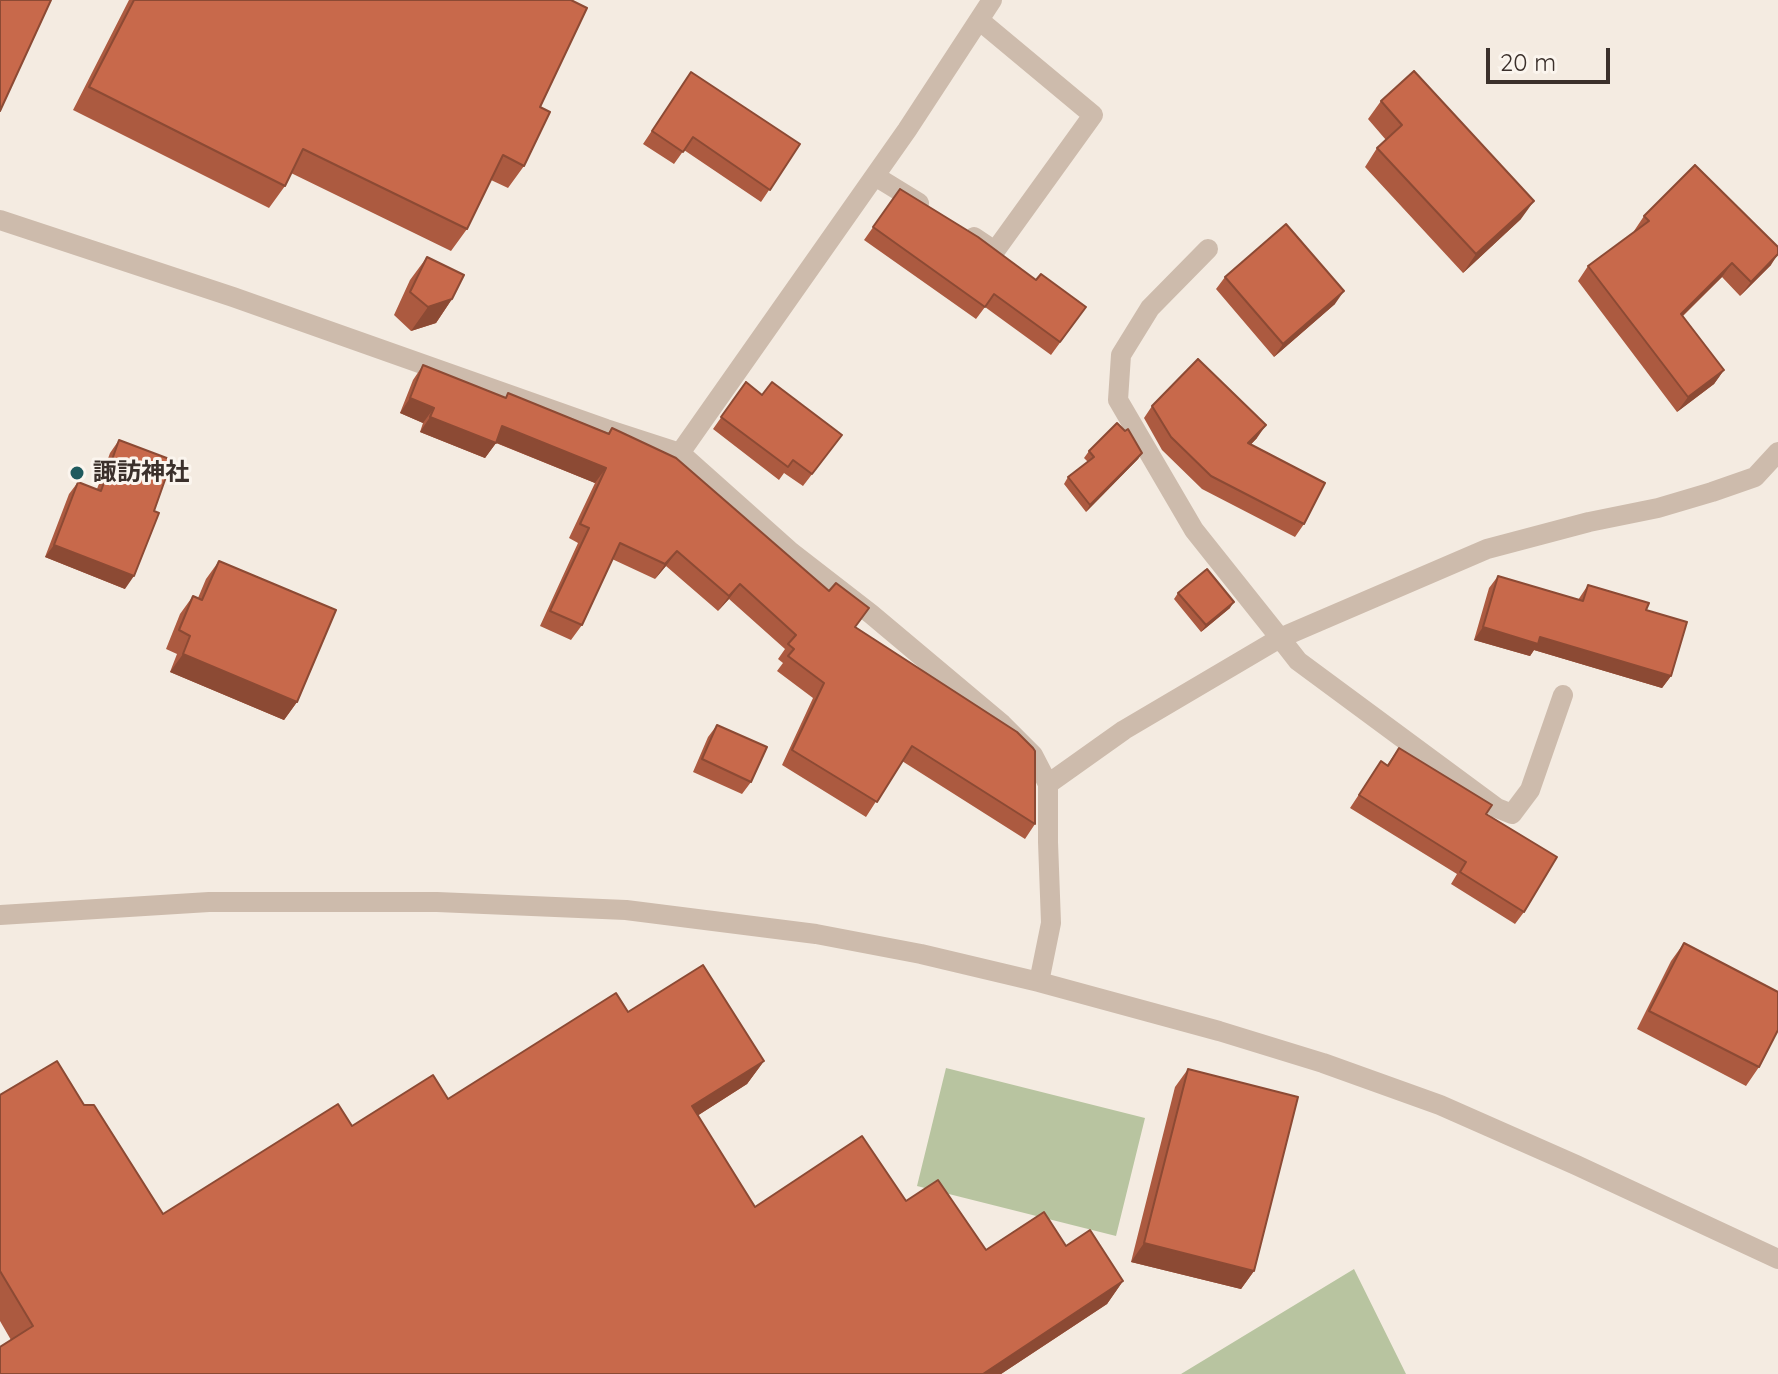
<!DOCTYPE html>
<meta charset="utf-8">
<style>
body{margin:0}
#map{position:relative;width:1778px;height:1374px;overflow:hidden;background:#f4ebe1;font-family:Quicksand,sans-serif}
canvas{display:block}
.scale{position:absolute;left:1486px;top:48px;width:124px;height:36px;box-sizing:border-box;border:4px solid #3b302b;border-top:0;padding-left:10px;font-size:24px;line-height:28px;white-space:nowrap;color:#3b302b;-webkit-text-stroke:6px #fbf5ee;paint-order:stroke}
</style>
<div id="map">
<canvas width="1778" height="1374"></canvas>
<div class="scale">20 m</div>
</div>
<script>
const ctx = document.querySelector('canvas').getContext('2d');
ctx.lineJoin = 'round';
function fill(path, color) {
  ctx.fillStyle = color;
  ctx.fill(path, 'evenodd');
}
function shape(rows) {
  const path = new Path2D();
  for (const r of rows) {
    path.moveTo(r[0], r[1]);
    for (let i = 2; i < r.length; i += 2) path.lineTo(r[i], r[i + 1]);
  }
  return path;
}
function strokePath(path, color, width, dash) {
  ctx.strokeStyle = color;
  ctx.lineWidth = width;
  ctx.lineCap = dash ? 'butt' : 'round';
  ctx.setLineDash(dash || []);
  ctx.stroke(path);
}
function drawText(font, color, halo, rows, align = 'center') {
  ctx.font = font + ' Quicksand,"Noto Sans JP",sans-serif';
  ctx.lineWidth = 6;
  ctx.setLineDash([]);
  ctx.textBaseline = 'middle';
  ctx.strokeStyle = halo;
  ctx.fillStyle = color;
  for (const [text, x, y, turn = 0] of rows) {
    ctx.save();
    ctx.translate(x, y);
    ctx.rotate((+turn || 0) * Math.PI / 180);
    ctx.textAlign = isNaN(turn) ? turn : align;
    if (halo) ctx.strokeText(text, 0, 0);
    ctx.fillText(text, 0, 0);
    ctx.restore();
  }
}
const green = shape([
 [946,1068,1145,1118,1116,1236,917,1186],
 [1354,1269,1406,1374,1181,1374]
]);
const minor = shape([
 [875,176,919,203],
 [0,220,233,297,606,429,680,453,791,552,871,614,1002,724,1033,755,1048,784,1048,842,1051,923,1039,982],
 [974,237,995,251,1093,115,979,20],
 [1208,249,1150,308,1121,355,1118,400,1194,530,1280,638,1298,661,1497,808,1512,814,1530,790,1563,695],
 [680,453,907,130,992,0],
 [1048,784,1124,730,1280,638,1487,549,1589,522,1658,508,1712,492,1755,477,1778,452],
 [0,915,209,902,437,902,626,910,816,934,921,954,1039,982,1219,1031,1323,1063,1440,1105,1576,1165,1778,1259]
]);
const wall = shape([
 [129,0,571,0,524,166,508,188,491,180,467,229,451,251,291,173,285,186,269,208,73,110],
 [691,72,800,144,761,202,684,150,674,164,643,144],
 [1381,101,1521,219,1463,273,1365,167,1377,148,1386,140,1368,119],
 [900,189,1036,280,1086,307,1051,355,985,307,976,319,864,240],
 [1644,216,1771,265,1740,296,1722,277,1683,316,1724,370,1714,384,1677,412,1578,281,1588,266,1635,232,1634,231],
 [427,257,452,299,436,323,411,331,394,315,410,280],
 [1225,277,1335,304,1274,357,1216,289],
 [423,365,505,398,508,393,608,433,612,428,855,627,1035,824,1025,839,902,761,866,817,782,765,813,698,777,671,783,663,778,659,785,649,729,599,718,611,666,566,655,579,612,559,582,625,571,640,540,626,578,543,569,538,595,483,496,443,485,458,420,432,423,423,400,413,413,380],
 [746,382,762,395,842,435,803,486,784,473,779,480,713,429],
 [1152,406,1257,438,1251,444,1304,524,1295,537,1202,489,1162,450,1144,418],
 [119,440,125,589,45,557,69,494,78,482,97,489,110,453],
 [1089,451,1142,453,1138,459,1086,512,1064,484,1068,477,1088,462,1084,458],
 [219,561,297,702,284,720,170,672,177,654,166,649,180,614,193,596,198,598,206,579],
 [1498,576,1578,600,1588,585,1646,610,1671,676,1662,688,1534,650,1530,656,1474,640,1489,588],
 [1178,593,1230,608,1201,632,1174,599],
 [717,725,751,782,742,794,693,772,708,737],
 [1399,748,1486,814,1524,912,1515,924,1451,884,1457,874,1350,808,1381,761,1387,765],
 [1684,943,1759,1067,1746,1086,1637,1029,1671,961],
 [628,1012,764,1061,747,1084,697,1116,755,1207,906,1201,986,1250,1066,1246,1123,1281,1107,1304,1001,1374,0,1374,11,1340,0,1321,0,1095,84,1105,163,1214,352,1126,448,1099],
 [1188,1069,1254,1271,1241,1289,1131,1262,1175,1087]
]);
const shadedWall = shape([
 [1534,201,1521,219,1463,273,1476,254],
 [1778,254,1771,265,1740,296,1751,282],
 [1732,263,1722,277,1670,328,1681,314],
 [1344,291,1335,304,1274,357,1283,344],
 [452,299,436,323,411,331,428,307],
 [1724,370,1714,384,1677,412,1688,397],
 [410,398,434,408,423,423,400,413],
 [430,417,496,443,485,458,420,432],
 [1266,425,1257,438,1240,456,1248,443],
 [502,426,606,468,595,483,492,441],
 [1142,453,1138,459,1086,512,1090,505],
 [54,545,134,576,125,589,45,557],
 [677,551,666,566,655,579,665,564],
 [740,584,729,599,718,611,729,596],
 [1234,602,1230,608,1201,632,1206,625],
 [1483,627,1540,637,1671,676,1662,688,1534,650,1530,656,1474,640],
 [183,654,297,702,284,720,170,672],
 [764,1061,747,1084,675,1130,692,1106],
 [1144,1243,1254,1271,1241,1289,1131,1262],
 [1123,1281,1107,1304,1001,1374,983,1374]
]);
const building = shape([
 [0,0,51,0,0,111,0,0],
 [134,0,571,0,587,8,540,107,550,112,524,166,503,155,467,229,303,149,285,186,89,87,134,0],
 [1414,71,1534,201,1476,254,1377,148,1402,125,1381,101,1414,71],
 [691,72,800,144,770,190,693,137,683,152,652,131,691,72],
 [1695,165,1778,247,1778,254,1751,282,1732,263,1681,314,1724,370,1688,397,1588,266,1649,221,1644,216,1695,165],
 [900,189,978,237,1036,280,1041,274,1086,307,1060,342,994,294,985,307,873,227,900,189],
 [1286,224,1344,291,1283,344,1225,277,1286,224],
 [427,257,464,275,452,299,428,307,410,292,427,257],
 [1198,359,1266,425,1248,443,1325,483,1304,524,1211,476,1171,437,1152,406,1198,359],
 [423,365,506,398,508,393,609,434,612,428,676,458,829,591,836,583,869,608,855,627,1017,732,1033,748,1035,751,1035,824,912,746,877,802,792,750,824,683,788,656,794,649,788,644,796,635,740,584,729,596,677,551,665,564,620,543,582,625,550,611,589,528,580,524,606,468,502,426,496,443,430,417,434,408,410,398,423,365],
 [746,382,762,395,772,382,842,435,812,474,793,460,788,467,721,417,746,382],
 [1117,423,1125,431,1128,429,1142,453,1090,505,1068,477,1094,457,1089,451,1117,423],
 [119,440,172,460,154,511,159,513,134,576,54,545,78,482,101,491,119,440],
 [219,561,336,610,297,702,183,654,190,636,179,630,193,596,202,600,219,561],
 [1207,569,1234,602,1206,625,1178,593,1207,569],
 [1498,576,1583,601,1588,585,1649,603,1646,610,1687,622,1671,676,1540,637,1538,644,1483,627,1498,576],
 [717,725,767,747,751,782,702,759,717,725],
 [1399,748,1492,805,1486,814,1557,857,1524,912,1460,872,1466,862,1359,795,1381,761,1388,766,1399,748],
 [1684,943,1778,992,1778,1030,1759,1067,1649,1011,1684,943],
 [703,965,764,1061,692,1106,755,1207,862,1136,906,1201,938,1180,986,1250,1044,1212,1066,1246,1090,1230,1123,1281,983,1374,0,1374,0,1347,33,1326,0,1271,0,1095,57,1061,84,1105,94,1105,163,1214,338,1104,352,1126,433,1075,448,1099,616,993,628,1012,703,965],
 [1188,1069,1298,1097,1254,1271,1144,1243,1188,1069]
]);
const markers = [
 [77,473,8,"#1f5a5e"]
];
const poiNames = [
 ["諏訪神社",93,473]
];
fill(green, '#b8c4a0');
strokePath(minor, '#cdbbac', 20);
fill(wall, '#ac5a40');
fill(shadedWall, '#8c4a34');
fill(building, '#c8694b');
strokePath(building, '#8c4a34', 2);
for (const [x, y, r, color] of markers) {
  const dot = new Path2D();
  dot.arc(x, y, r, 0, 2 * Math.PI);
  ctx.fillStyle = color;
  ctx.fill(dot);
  strokePath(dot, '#fbf5ee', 3);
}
drawText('bold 24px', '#3b302b', '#fbf5ee', poiNames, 'left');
</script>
